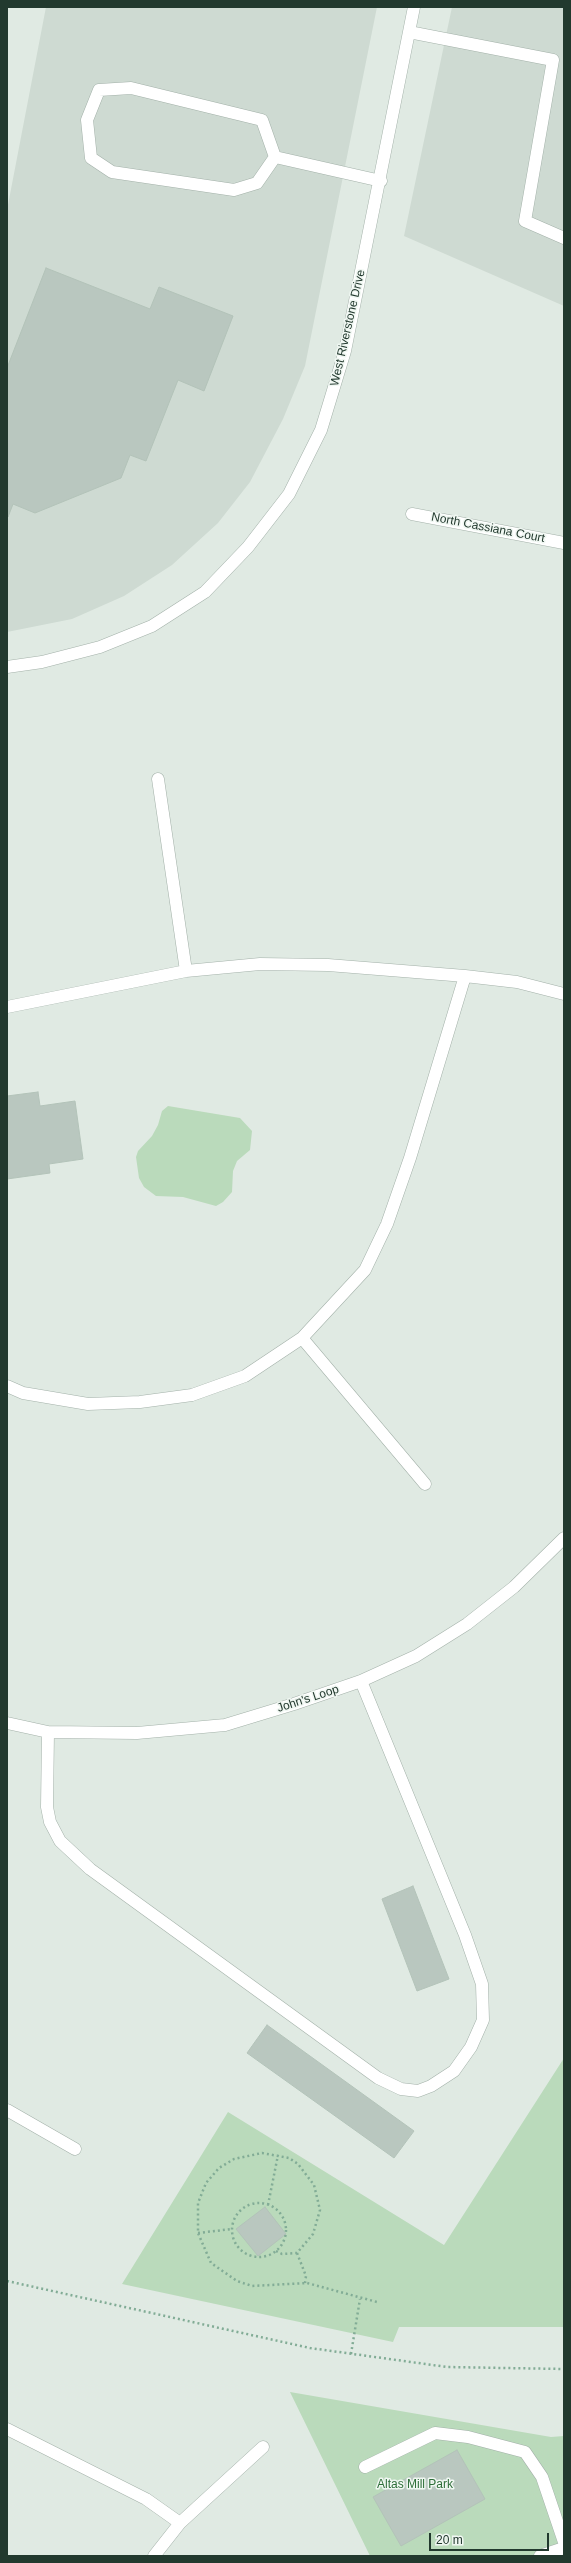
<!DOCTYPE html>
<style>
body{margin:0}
#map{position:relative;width:571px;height:2563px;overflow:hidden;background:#e0eae3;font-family:Helvetica,sans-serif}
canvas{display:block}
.frame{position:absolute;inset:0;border:8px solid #22392e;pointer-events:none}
.scale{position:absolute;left:429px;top:2533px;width:120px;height:18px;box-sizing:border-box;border:2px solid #22392e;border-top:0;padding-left:5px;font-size:12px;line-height:14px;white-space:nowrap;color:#22392e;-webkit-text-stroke:3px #f0f7f2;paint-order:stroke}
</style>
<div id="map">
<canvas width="571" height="2563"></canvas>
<div class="frame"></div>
<div class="scale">20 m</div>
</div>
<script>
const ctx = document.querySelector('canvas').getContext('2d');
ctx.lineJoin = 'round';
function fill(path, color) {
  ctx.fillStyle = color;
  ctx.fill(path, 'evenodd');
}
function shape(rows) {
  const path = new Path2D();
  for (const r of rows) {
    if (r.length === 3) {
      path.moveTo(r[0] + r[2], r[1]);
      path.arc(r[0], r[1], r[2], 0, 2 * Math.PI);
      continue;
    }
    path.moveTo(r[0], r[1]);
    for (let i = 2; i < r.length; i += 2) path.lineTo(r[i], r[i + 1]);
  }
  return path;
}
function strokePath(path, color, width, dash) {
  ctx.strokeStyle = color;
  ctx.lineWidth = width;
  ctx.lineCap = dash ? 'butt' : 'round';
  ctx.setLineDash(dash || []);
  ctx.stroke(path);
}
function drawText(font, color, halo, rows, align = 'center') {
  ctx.font = font + ' Helvetica,sans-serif';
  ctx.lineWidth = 3;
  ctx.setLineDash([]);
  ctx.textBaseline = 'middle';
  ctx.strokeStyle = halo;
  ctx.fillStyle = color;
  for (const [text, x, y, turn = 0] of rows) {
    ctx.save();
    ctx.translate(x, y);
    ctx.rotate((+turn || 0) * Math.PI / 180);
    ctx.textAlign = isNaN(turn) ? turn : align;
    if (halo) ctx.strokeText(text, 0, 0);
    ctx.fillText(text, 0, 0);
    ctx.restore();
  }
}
const built = shape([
 [46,7,377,7,305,366,283,419,250,482,218,523,172,565,124,596,72,619,7,632,7,210],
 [452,7,564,7,564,306,404,236]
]);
const green = shape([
 [168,1106,240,1118,252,1131,250,1150,237,1161,233,1171,232,1192,223,1202,216,1206,183,1197,156,1196,144,1187,139,1178,136,1157,138,1151,152,1136,158,1125,162,1111],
 [564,2058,564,2327,399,2327,393,2342,122,2284,228,2112,444,2245],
 [290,2392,551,2437,564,2436,564,2556,370,2556]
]);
const building = shape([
 [46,268,150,309,159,287,233,316,204,391,178,380,146,461,130,455,121,478,35,513,13,504,8,517,7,368,46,268],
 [38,1092,40,1106,75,1101,83,1159,49,1164,50,1173,7,1179,7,1096,38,1092],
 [413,1886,449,1979,417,1991,382,1899,413,1886],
 [267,2025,414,2131,394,2158,247,2053,267,2025],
 [265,2207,286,2234,258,2256,236,2229,265,2207],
 [457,2450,485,2499,401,2546,373,2497,457,2450]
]);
const path = shape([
 [259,2230,27],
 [268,2205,278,2155],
 [198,2233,232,2229],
 [276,2251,282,2254,297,2253,313,2234,320,2210,314,2185,298,2164,289,2158,262,2153,234,2159,219,2168,206,2183,198,2203,198,2233,211,2263,237,2281,252,2286,307,2283,377,2302],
 [297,2253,306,2276,305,2283],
 [7,2281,310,2348,447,2367,564,2369],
 [351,2354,360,2299]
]);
const minor = shape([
 [409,32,553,60,525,221,564,238],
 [275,157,257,183,234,190,112,172,91,158,87,120,99,90,131,88,262,120,275,157,381,181],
 [412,514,564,543],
 [7,667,42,662,100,647,152,626,205,592,248,547,289,494,321,430,345,351,414,7],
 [158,779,186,971],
 [7,1007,186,971,260,964,328,965,465,976,517,982,564,994],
 [302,1338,425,1484],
 [7,1386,23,1393,88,1404,140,1402,192,1395,245,1376,302,1338,365,1270,387,1224,410,1158,465,976],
 [7,1723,48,1732,137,1733,225,1725,294,1704,361,1681,416,1656,467,1624,514,1587,564,1538],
 [48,1732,47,1807,50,1822,60,1841,90,1869,378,2078,401,2089,418,2091,431,2086,454,2071,471,2047,483,2020,482,1984,465,1935,361,1681],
 [7,2110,75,2149],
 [7,2429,146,2499,180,2523],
 [365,2467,435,2433,468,2437,525,2452,542,2477,564,2542],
 [154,2556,180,2523,263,2447],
 [540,2556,564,2548]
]);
const streetNames = [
 ["West Riverstone Drive",348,328,-77],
 ["North Cassiana Court",488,528,11],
 ["John's Loop",308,1699,-18]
];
const parkNames = [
 ["Altas Mill Park",415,2485]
];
fill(built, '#cedad2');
fill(green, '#badabb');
fill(building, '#b9c7bf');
strokePath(building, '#b3c3b9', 1);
strokePath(minor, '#a3b1a9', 13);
strokePath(path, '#82ac96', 2.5, [2, 3]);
strokePath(minor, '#fff', 12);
drawText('12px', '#22392e', '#f0f7f2', streetNames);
drawText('12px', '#2e6e39', '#f0f7f2', parkNames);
</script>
